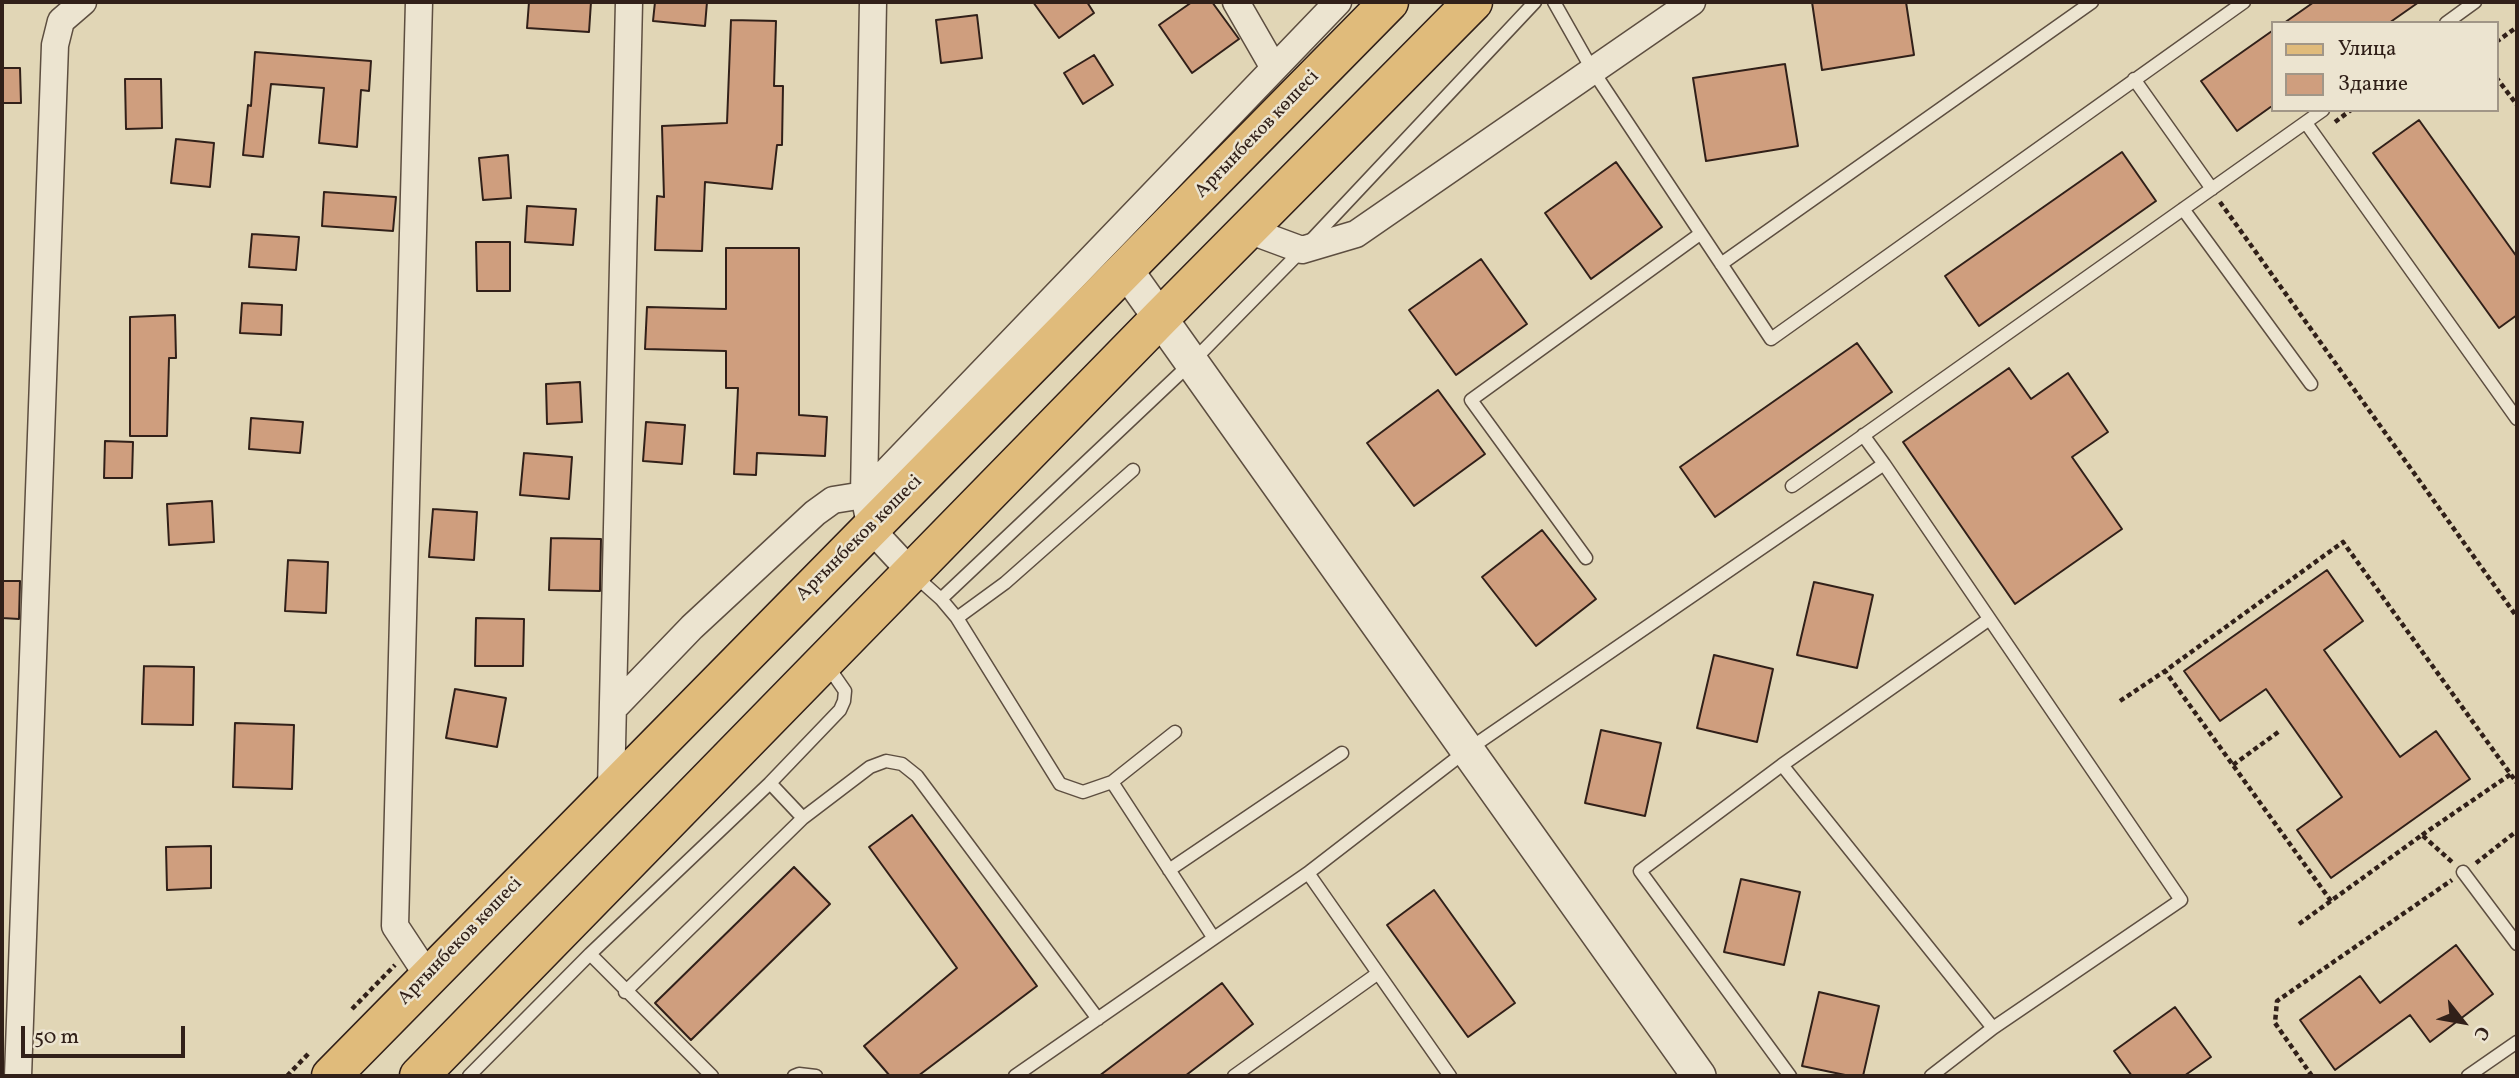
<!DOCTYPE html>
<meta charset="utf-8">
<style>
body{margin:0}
#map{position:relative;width:2519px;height:1078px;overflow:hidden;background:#e1d6b6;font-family:Vollkorn,serif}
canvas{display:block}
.frame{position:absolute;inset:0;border:4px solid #312019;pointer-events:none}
.legend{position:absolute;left:2271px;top:21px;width:228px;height:91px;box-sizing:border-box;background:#ece4d0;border:2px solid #a19687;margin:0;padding:9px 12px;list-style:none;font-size:21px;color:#312019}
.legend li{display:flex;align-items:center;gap:14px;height:35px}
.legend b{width:35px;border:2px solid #a19687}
.north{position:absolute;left:2428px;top:987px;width:70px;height:70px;-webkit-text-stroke:5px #ece4d0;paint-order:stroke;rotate:121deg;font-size:19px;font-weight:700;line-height:28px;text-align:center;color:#312019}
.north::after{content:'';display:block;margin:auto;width:24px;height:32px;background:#312019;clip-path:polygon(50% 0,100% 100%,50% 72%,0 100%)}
.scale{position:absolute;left:21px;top:1026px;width:164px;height:32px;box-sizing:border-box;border:4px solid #312019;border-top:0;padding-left:9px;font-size:21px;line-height:24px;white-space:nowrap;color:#312019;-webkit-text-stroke:5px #ece4d0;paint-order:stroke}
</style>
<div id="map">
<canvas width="2519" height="1078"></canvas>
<div class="frame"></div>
<ul class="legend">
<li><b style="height:9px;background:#e0bb7b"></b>Улица</li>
<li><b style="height:19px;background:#cf9e7e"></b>Здание</li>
</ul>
<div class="north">С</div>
<div class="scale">50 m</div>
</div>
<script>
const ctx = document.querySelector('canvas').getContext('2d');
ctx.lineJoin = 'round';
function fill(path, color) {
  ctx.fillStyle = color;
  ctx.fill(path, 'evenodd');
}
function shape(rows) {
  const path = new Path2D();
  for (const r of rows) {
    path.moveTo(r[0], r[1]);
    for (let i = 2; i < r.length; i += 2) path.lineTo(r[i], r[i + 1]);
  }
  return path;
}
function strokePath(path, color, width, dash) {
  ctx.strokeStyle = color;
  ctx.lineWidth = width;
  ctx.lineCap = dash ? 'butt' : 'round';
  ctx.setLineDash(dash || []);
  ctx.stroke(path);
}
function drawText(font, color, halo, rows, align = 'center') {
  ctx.font = font + ' Vollkorn,serif';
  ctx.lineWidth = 5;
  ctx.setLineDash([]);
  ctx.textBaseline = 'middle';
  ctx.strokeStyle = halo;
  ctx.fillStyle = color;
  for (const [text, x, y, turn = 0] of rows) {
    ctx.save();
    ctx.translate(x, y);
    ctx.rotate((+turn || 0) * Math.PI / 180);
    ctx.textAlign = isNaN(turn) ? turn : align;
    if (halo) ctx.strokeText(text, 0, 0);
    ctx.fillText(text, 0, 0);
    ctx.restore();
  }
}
const building = shape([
 [529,2,591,2,589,32,527,28,529,2],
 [655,2,707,2,705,26,653,21,655,2],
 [1033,2,1087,2,1094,13,1059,38,1033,2],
 [1192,2,1212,2,1239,39,1192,73,1159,25,1192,2],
 [1812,2,1906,2,1914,55,1822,70,1812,2],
 [2314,2,2419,2,2389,23,2284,23,2314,2],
 [977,15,982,58,941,63,936,20,977,15],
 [731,20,776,21,774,86,783,86,782,145,777,145,772,189,705,182,702,251,655,250,657,196,664,197,662,126,727,123,731,20],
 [2272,31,2272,106,2237,131,2201,81,2272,31],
 [255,52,371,61,369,91,361,90,357,147,319,143,324,88,271,84,263,157,243,155,248,105,251,106,255,52],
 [1094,55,1113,85,1083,104,1064,73,1094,55],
 [1785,64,1798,146,1706,161,1693,78,1785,64],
 [2,68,20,68,21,103,2,103,2,68],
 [125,79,161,79,162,128,126,129,125,79],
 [2419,120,2517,257,2517,315,2499,328,2373,153,2419,120],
 [176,139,214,143,210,187,171,183,176,139],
 [2122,152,2156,201,1979,326,1945,276,2122,152],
 [508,155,511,198,483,200,479,158,508,155],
 [1616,162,1662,227,1591,279,1545,213,1616,162],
 [324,192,396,197,393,231,322,226,324,192],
 [527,206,576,209,573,245,525,242,527,206],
 [252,234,299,237,296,270,249,267,252,234],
 [476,242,510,242,510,291,477,291,476,242],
 [726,248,799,248,799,415,827,417,825,456,757,453,756,475,734,474,738,388,726,388,726,351,645,349,647,307,726,309,726,248],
 [1481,259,1527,324,1456,375,1409,310,1481,259],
 [242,303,282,305,281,335,240,333,242,303],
 [175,315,176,358,169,358,167,436,130,436,130,317,175,315],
 [1857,343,1892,392,1715,517,1680,467,1857,343],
 [2009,368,2031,399,2068,373,2108,432,2072,457,2122,529,2015,604,1903,442,2009,368],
 [580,382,582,422,547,424,546,384,580,382],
 [1438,390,1485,454,1414,506,1367,443,1438,390],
 [251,418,303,422,300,453,249,449,251,418],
 [646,422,685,425,682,464,643,461,646,422],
 [105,441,133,442,132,478,104,478,105,441],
 [524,453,572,457,569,499,520,495,524,453],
 [212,501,214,542,169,545,167,504,212,501],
 [433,509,477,512,474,560,429,557,433,509],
 [1542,530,1596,599,1536,646,1482,577,1542,530],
 [551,538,601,539,600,591,549,590,551,538],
 [288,560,328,562,326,613,285,611,288,560],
 [2327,570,2363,621,2324,650,2400,757,2436,731,2470,779,2331,878,2297,830,2342,797,2266,689,2220,721,2184,671,2327,570],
 [2,581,20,581,19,619,2,618,2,581],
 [1814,582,1873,595,1857,668,1797,655,1814,582],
 [476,618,524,619,523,666,475,666,476,618],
 [1714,655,1773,669,1757,742,1697,728,1714,655],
 [144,666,194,667,193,725,142,724,144,666],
 [455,689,506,698,497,747,446,738,455,689],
 [235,723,294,725,292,789,233,787,235,723],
 [1601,730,1661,743,1645,816,1585,803,1601,730],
 [912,815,1037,986,918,1076,890,1076,864,1046,957,968,869,847,912,815],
 [211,846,211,888,167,890,166,847,211,846],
 [794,867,830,904,691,1040,655,1003,794,867],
 [1741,879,1800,892,1784,965,1724,952,1741,879],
 [1434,890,1515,1003,1468,1037,1387,925,1434,890],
 [2456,945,2493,994,2430,1042,2410,1015,2335,1070,2300,1020,2360,976,2380,1003,2456,945],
 [1222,983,1253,1024,1185,1076,1099,1076,1222,983],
 [1819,992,1879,1006,1863,1076,1850,1076,1802,1066,1819,992],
 [2175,1007,2211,1057,2184,1076,2132,1076,2114,1051,2175,1007]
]);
const path = shape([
 [2496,42,2517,27],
 [2496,77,2517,105],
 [2335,122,2351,110],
 [2220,202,2517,617],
 [2120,701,2165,671],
 [2233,765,2281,730],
 [2422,835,2511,774],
 [2476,863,2517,831],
 [2331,901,2165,671,2343,542,2517,783],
 [2299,924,2422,835,2452,862],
 [352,1009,395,965],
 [287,1076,309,1053],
 [2312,1076,2275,1023,2277,1001,2452,880]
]);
const service = shape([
 [1554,2,1593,71,1771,339,2244,2],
 [2446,23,2475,2],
 [2134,79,2212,189],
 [2306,123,2517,419],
 [2183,209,2311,384],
 [1721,264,2092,2],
 [1863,435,1884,464],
 [1792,486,2323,110],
 [1586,558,1471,400,1700,234],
 [914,575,941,599,957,618,1060,784,1083,792,1112,782,1213,937],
 [941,599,1191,363,1302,250,1535,2],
 [957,618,1005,583,1133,470],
 [827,665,845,691,844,701,840,710,770,783,803,818,870,767,886,761,902,764,917,776,1098,1019],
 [1782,765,1993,1028],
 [1112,782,1175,732],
 [1169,870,1342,753],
 [2463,872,2517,944],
 [1308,873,1466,751,1884,464,2181,900,1993,1028,1931,1076],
 [625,992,803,818],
 [469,1076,590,954],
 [712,1076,590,954,770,783],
 [794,1076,799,1074,816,1076],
 [1015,1076,1308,873,1450,1076],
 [1234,1076,1377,974],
 [1790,1076,1640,871,1782,765,1988,620],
 [2468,1076,2517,1042]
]);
const minor = shape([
 [419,2,395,926,428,976],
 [873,2,864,495,871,529,912,573],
 [1236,2,1274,68],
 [1248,230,1302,250,1356,234,1692,2],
 [613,709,692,627,815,513,833,500,864,495,1338,2],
 [611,790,629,2],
 [18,1076,55,45,61,21,83,2]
]);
const tertiary = shape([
 [1126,270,1699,1076]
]);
const primary = shape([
 [331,1076,1389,2],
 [419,1076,1160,318,1473,2]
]);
const streetNames = [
 ["Арғынбеков көшесі",1258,135,-46],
 ["Арғынбеков көшесі",860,539,-45],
 ["Арғынбеков көшесі",461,942,-46]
];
fill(building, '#cf9e7e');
strokePath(building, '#312019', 2);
strokePath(service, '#5d4e40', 15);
strokePath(minor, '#5d4e40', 29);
strokePath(tertiary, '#5d4e40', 36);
strokePath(primary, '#312019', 41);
strokePath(path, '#312019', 4.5, [5, 3.5]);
strokePath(service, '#ece4d0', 12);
strokePath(minor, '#ece4d0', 26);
strokePath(tertiary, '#ece4d0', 33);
strokePath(primary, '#e0bb7b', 38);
drawText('19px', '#312019', '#ece4d0', streetNames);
</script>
